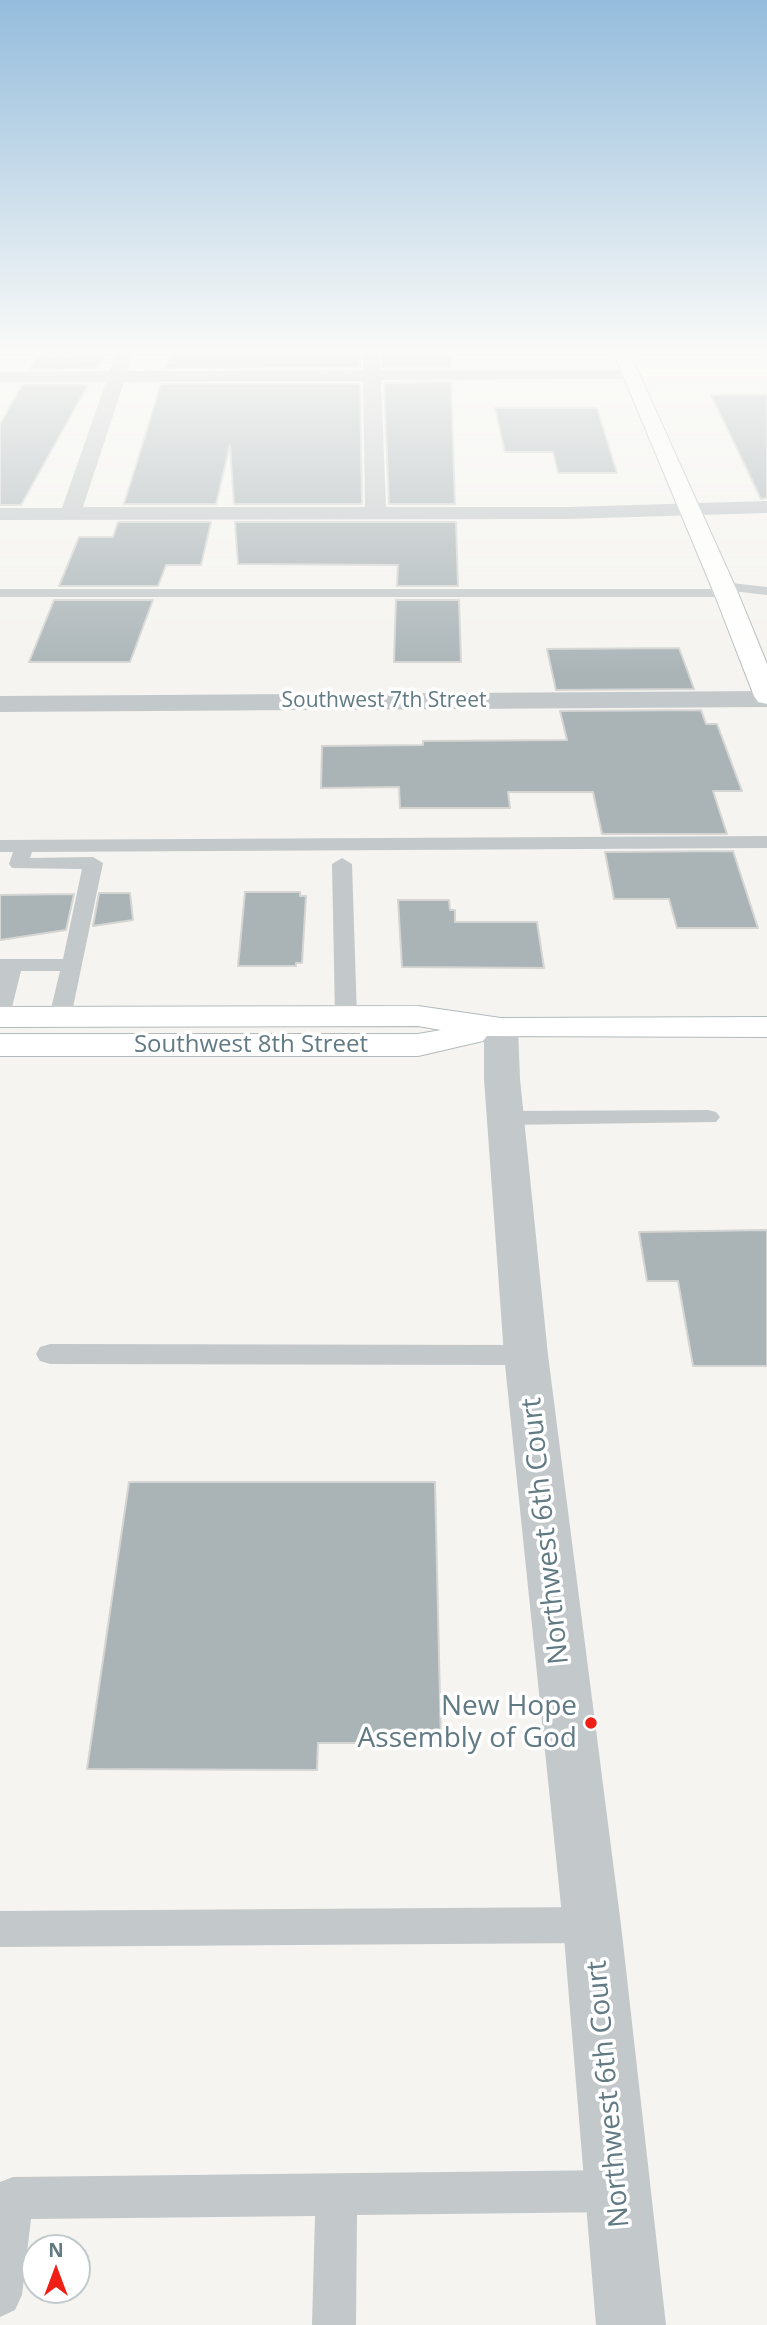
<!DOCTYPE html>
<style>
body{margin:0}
#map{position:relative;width:767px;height:2325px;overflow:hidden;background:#f5f4f0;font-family:"Open Sans",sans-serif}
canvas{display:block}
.north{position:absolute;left:21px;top:2234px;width:70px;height:70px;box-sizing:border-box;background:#fff;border:2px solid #c0cacd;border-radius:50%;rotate:0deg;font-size:19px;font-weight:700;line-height:28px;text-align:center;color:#617a83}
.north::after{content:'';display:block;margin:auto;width:24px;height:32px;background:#ef1f15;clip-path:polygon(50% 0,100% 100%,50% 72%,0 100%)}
</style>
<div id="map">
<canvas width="767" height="2325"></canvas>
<div class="north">N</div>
</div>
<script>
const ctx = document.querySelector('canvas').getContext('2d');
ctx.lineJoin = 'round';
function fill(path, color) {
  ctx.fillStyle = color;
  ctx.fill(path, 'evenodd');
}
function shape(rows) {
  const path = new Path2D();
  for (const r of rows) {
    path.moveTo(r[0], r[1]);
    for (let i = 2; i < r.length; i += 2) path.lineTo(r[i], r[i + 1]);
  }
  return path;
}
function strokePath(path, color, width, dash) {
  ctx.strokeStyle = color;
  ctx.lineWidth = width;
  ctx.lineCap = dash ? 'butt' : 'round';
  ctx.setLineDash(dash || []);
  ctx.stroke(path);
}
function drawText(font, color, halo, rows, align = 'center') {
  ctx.font = font + ' "Open Sans",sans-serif';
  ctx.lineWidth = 7;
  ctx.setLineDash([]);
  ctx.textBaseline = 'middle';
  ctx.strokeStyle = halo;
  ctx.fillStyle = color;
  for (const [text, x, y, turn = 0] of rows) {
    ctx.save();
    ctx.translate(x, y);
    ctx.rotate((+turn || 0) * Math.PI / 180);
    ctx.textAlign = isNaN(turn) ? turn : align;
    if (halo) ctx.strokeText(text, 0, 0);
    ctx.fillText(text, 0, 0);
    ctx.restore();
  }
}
const building = shape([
 [173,349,360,350,360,367,166,368,173,349],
 [382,349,439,349,440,356,450,356,451,367,382,367,382,349],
 [103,357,97,368,30,369,36,358,103,357],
 [451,382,455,504,389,504,384,383,451,382],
 [161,384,360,384,362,504,234,504,230,445,216,504,124,504,161,384],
 [22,385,88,385,21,505,0,505,0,424,22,385],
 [711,395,767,395,767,498,761,499,711,395],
 [495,408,597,408,617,473,558,473,553,452,505,452,495,408],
 [118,522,211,522,201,565,166,565,158,586,59,586,79,537,113,537,118,522],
 [235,522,456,522,458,586,397,586,398,565,238,564,235,522],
 [54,600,153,600,130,662,29,662,54,600],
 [396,600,459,600,461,662,394,662,396,600],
 [679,648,694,689,556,690,547,649,679,648],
 [701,710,706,724,717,724,742,791,713,791,727,834,602,834,593,792,508,792,510,808,400,808,399,787,321,788,322,746,423,745,423,741,567,740,560,711,701,710],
 [733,851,758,928,677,928,669,899,614,899,605,852,733,851],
 [245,892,300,892,300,896,306,896,302,963,296,963,296,966,238,966,245,892],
 [99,893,130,893,133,920,93,926,99,893],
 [74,894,66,930,0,940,0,895,74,894],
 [398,900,449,900,450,910,455,910,455,922,537,922,544,968,402,967,398,900],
 [767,1230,767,1366,693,1366,678,1281,647,1281,639,1232,767,1230],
 [129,1482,435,1482,441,1743,318,1743,317,1770,87,1769,129,1482]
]);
const lane = shape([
 [723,582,767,587,767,595,732,591,731,596,726,597,0,597,0,589,717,589,718,583,723,582],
 [767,836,767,848,32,852,30,858,93,857,103,863,71,1017,68,1022,60,1024,52,1022,49,1017,60,971,21,971,11,1011,8,1016,0,1018,0,959,63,959,82,869,12,868,9,864,13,852,0,852,0,840,767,836],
 [342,858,352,864,357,1017,354,1022,346,1024,338,1022,335,1017,332,864,342,858],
 [708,1110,716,1112,720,1117,716,1122,506,1125,498,1123,494,1118,498,1113,506,1111,708,1110],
 [50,1344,526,1345,536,1348,540,1355,536,1362,526,1365,50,1364,40,1361,36,1354,40,1347,50,1344],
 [592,1907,605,1912,611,1925,605,1938,592,1943,0,1947,0,1911,592,1907],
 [618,2170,633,2176,639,2191,633,2206,618,2212,357,2215,356,2325,312,2325,315,2216,31,2219,22,2295,15,2310,0,2317,0,2182,13,2177,618,2170]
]);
const street = shape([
 [118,349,134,349,127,371,363,370,363,349,379,349,380,370,638,370,641,374,632,379,381,380,386,507,568,507,767,501,767,513,568,519,0,520,0,508,62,508,106,382,0,382,0,372,110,371,118,349],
 [363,381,365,507,83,507,124,382,363,381],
 [767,691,767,707,0,712,0,696,767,691],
 [501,1018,513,1021,518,1028,520,1079,548,1355,621,1925,666,2325,596,2325,563,1925,504,1355,484,1079,484,1028,489,1021,501,1018]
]);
const secondary = shape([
 [612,349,628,349,738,593,767,664,767,704,758,702,754,696,714,593,612,349],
 [418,1006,501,1018,767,1017,767,1037,487,1036,483,1041,418,1056,0,1056,0,1034,418,1034,441,1030,418,1026,0,1027,0,1007,418,1006]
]);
const markers = [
 [591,1723,7,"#ef1f15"]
];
const farStreetnames = [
 ["Southwest 7th Street",384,701]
];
const streetNames = [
 ["Southwest 8th Street",251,1045]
];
const nearStreetnames = [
 ["Northwest 6th Court",546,1531,-96],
 ["Northwest 6th Court",609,2094,-95]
];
const nearPoinames = [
 ["New Hope",577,1707],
 ["Assembly of God",577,1739]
];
fill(building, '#aab4b7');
strokePath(building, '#d5d5d3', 2);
strokePath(secondary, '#b3babd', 2);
fill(lane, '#c3c8ca');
fill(street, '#c3c8ca');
fill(secondary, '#fff');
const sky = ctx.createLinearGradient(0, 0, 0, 674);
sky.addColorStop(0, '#94bcdc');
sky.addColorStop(0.52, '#fafaf8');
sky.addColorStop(1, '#fafaf800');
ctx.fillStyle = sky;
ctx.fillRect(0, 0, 767, 674);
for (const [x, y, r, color] of markers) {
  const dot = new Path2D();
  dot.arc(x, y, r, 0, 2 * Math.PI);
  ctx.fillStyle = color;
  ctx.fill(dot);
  strokePath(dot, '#fff', 2.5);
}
drawText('21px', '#617a83', '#fff', farStreetnames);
drawText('24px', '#617a83', '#fff', streetNames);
drawText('28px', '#617a83', '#fff', nearStreetnames);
drawText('28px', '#617a83', '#fff', nearPoinames, 'right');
</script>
